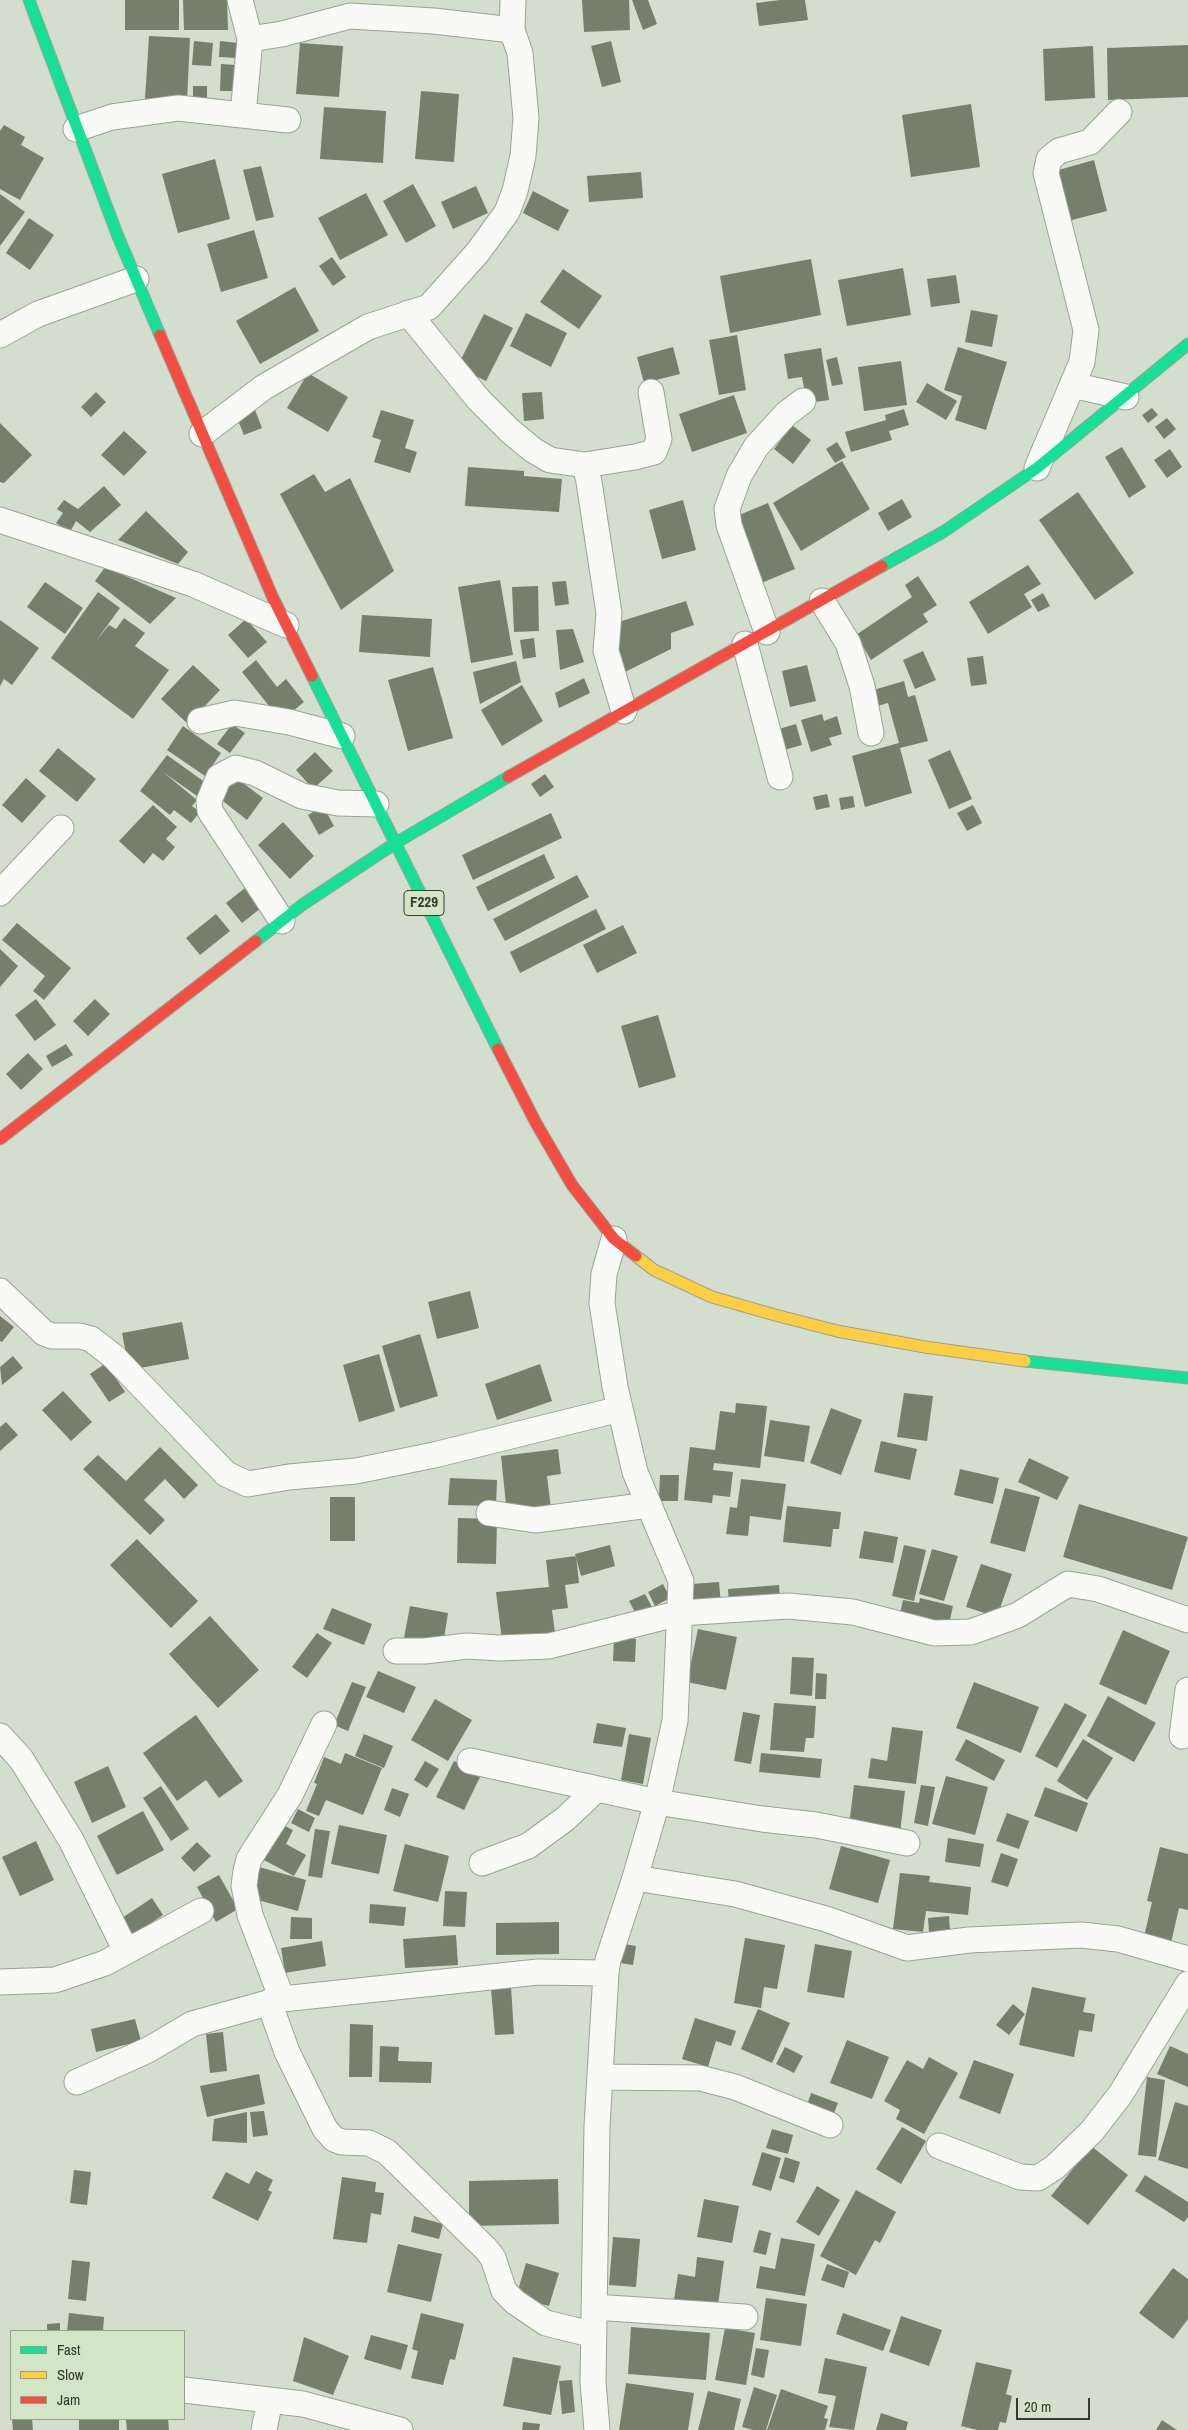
<!DOCTYPE html>
<style>
body{margin:0}
#map{position:relative;width:1188px;height:2430px;overflow:hidden;background:#d4dece;font-family:"Archivo Narrow",sans-serif}
canvas{display:block}
.legend{position:absolute;left:10px;top:2330px;width:175px;height:90px;box-sizing:border-box;background:#d3e5c7;border:1px solid #93a18a;margin:0;padding:6px 9px;list-style:none;font-size:15px;color:#333a2e}
.legend li{display:flex;align-items:center;gap:10px;height:25px}
.legend b{width:25px;border:1px solid #93a18a}
.scale{position:absolute;left:1016px;top:2398px;width:74px;height:22px;box-sizing:border-box;border:2px solid #333a2e;border-top:0;padding-left:6px;font-size:15px;line-height:18px;white-space:nowrap;color:#333a2e;-webkit-text-stroke:4px #d3e5c7;paint-order:stroke}
</style>
<div id="map">
<canvas width="1188" height="2430"></canvas>
<ul class="legend">
<li><b style="height:6px;background:#16e098"></b>Fast</li>
<li><b style="height:6px;background:#ffcf43"></b>Slow</li>
<li><b style="height:6px;background:#f24e42"></b>Jam</li>
</ul>
<div class="scale">20 m</div>
</div>
<script>
const ctx = document.querySelector('canvas').getContext('2d');
ctx.lineJoin = 'round';
function fill(path, color) {
  ctx.fillStyle = color;
  ctx.fill(path, 'evenodd');
}
function shape(rows) {
  const path = new Path2D();
  for (const r of rows) {
    path.moveTo(r[0], r[1]);
    for (let i = 2; i < r.length; i += 2) path.lineTo(r[i], r[i + 1]);
  }
  return path;
}
function strokePath(path, color, width, dash) {
  ctx.strokeStyle = color;
  ctx.lineWidth = width;
  ctx.lineCap = dash ? 'butt' : 'round';
  ctx.setLineDash(dash || []);
  ctx.stroke(path);
}
function drawText(font, color, halo, rows, align = 'center') {
  ctx.font = font + ' "Archivo Narrow",sans-serif';
  ctx.lineWidth = 5;
  ctx.setLineDash([]);
  ctx.textBaseline = 'middle';
  ctx.strokeStyle = halo;
  ctx.fillStyle = color;
  for (const [text, x, y, turn = 0] of rows) {
    ctx.save();
    ctx.translate(x, y);
    ctx.rotate((+turn || 0) * Math.PI / 180);
    ctx.textAlign = isNaN(turn) ? turn : align;
    if (halo) ctx.strokeText(text, 0, 0);
    ctx.fillText(text, 0, 0);
    ctx.restore();
  }
}
const building = shape([
 [125,0,179,0,179,30,125,30],
 [183,0,227,0,228,30,184,30],
 [582,0,629,0,630,30,584,32],
 [632,0,648,0,657,24,643,30],
 [780,0,805,0,808,20,759,26,756,3],
 [149,36,190,38,187,101,145,99],
 [194,41,213,43,211,66,192,65],
 [220,41,238,43,237,58,219,57],
 [611,41,621,82,602,87,591,46],
 [300,43,343,46,339,97,296,94],
 [1188,45,1188,97,1108,100,1107,48],
 [1093,46,1095,98,1045,101,1043,49],
 [221,64,236,65,234,91,220,91],
 [193,86,207,86,207,105,193,105],
 [421,91,459,94,454,162,415,159],
 [971,104,980,167,911,177,902,115],
 [324,107,386,111,383,163,320,159],
 [4,125,25,137,21,145,44,158,20,200,0,189,0,131],
 [215,159,230,219,178,233,162,174],
 [1094,160,1107,211,1068,221,1055,171],
 [261,166,274,217,256,221,243,170],
 [641,172,643,198,589,202,587,176],
 [413,184,436,226,406,243,383,201],
 [476,186,488,213,453,229,441,202],
 [533,191,569,210,558,231,523,213],
 [366,193,388,235,340,260,318,218],
 [0,194,25,212,0,246],
 [29,218,54,235,30,270,6,253],
 [254,230,268,278,221,292,207,244],
 [332,257,346,277,333,286,319,266],
 [811,259,821,315,730,333,720,276],
 [903,268,911,315,847,326,838,280],
 [563,269,602,296,579,329,540,302],
 [956,275,960,303,931,307,927,279],
 [295,287,319,331,260,364,236,321],
 [971,310,998,315,992,347,965,342],
 [526,313,567,333,551,367,510,346],
 [484,314,513,328,486,381,457,367],
 [737,335,746,390,719,395,709,340],
 [673,347,680,374,644,383,637,357],
 [958,347,1007,362,986,430,955,420,962,396,944,390],
 [821,348,829,400,807,403,802,377,788,379,784,354],
 [837,357,843,384,832,386,826,360],
 [901,361,907,405,864,411,858,367],
 [308,373,348,397,328,432,287,408],
 [927,383,957,401,946,420,916,402],
 [96,392,106,402,91,417,81,407],
 [542,392,544,419,524,421,522,393],
 [734,395,747,433,692,452,679,414],
 [1152,408,1158,415,1148,423,1142,415],
 [904,409,909,425,889,431,892,440,851,452,845,432,886,420,885,415],
 [255,410,262,428,244,435,237,418],
 [381,410,414,420,405,448,417,452,410,473,374,462,381,440,372,437],
 [1167,418,1176,429,1164,439,1155,427],
 [0,423,32,455,4,483,0,482],
 [792,425,811,440,793,464,774,449],
 [124,431,147,452,124,476,101,455],
 [837,442,846,457,835,463,826,449],
 [1122,447,1146,487,1129,498,1105,457],
 [1170,449,1182,467,1167,478,1154,460],
 [842,461,870,509,801,551,773,503],
 [468,467,524,471,524,476,562,479,559,512,465,506],
 [314,474,325,492,350,478,394,571,341,610,280,494],
 [104,486,121,505,90,532,76,521,70,532,56,523,63,513,57,509,64,500,78,509],
 [1078,492,1134,573,1095,600,1039,520],
 [902,499,912,517,888,531,878,513],
 [683,500,696,550,662,559,649,510],
 [768,503,795,569,759,584,732,518],
 [146,511,188,552,178,564,118,540],
 [1028,565,1041,584,1024,594,1032,607,988,634,969,602],
 [105,567,176,598,150,624,95,581],
 [918,576,937,605,923,614,928,622,871,660,856,635,912,597,905,585],
 [500,580,513,655,471,663,458,587],
 [566,581,569,604,555,606,552,582],
 [45,582,83,608,65,634,27,607],
 [538,586,539,631,514,632,512,587],
 [98,592,120,608,96,641,109,625,116,629,124,618,145,633,135,646,169,670,133,719,51,658],
 [1043,593,1050,606,1038,612,1031,600],
 [686,601,694,625,671,633,671,649,621,674,612,624],
 [362,615,432,619,430,657,359,652],
 [246,619,267,642,248,658,228,635],
 [0,620,39,648,12,685,4,679,0,686],
 [573,629,584,662,560,670,556,630],
 [534,638,536,657,523,659,520,640],
 [923,651,936,680,915,689,903,660],
 [983,656,987,684,971,686,967,658],
 [256,660,277,687,286,679,304,702,281,721,242,672],
 [516,661,521,682,480,704,473,672],
 [193,665,220,690,188,724,161,699],
 [807,665,816,701,790,707,782,671],
 [433,667,453,738,408,751,388,680],
 [584,678,590,693,559,708,555,693],
 [904,681,908,697,915,695,928,741,900,748,912,793,865,807,852,756,899,743,888,703,874,707,870,691],
 [522,685,543,721,502,746,481,710],
 [822,714,824,721,837,716,842,734,829,738,832,745,811,752,801,720],
 [232,724,245,733,230,753,217,744],
 [796,724,802,745,784,750,779,729],
 [183,726,221,753,205,776,167,750],
 [58,748,96,779,77,802,39,771],
 [950,750,972,799,949,809,928,760],
 [315,752,333,771,313,789,296,770],
 [167,755,206,783,197,796,163,772,197,800,192,806,200,812,191,823,174,810,170,815,140,791],
 [545,774,554,787,540,797,531,784],
 [235,777,263,798,247,820,219,798],
 [26,778,46,796,22,823,2,805],
 [827,794,830,807,816,810,813,797],
 [853,796,855,807,841,810,839,798],
 [153,805,177,827,166,839,175,847,163,861,153,853,144,864,119,841],
 [973,805,982,823,967,831,957,813],
 [323,806,334,826,319,835,308,815],
 [551,813,562,838,473,880,462,855],
 [283,822,314,856,290,879,258,845],
 [544,854,555,878,488,911,476,887],
 [577,875,589,897,505,941,493,919],
 [245,888,261,908,242,923,226,903],
 [596,909,606,929,520,973,510,952],
 [216,914,230,931,200,955,186,938],
 [17,923,71,968,44,1000,33,991,45,976,2,940],
 [623,925,637,953,597,973,583,945],
 [0,949,18,966,0,987],
 [36,999,56,1025,35,1041,15,1015],
 [95,999,110,1014,88,1036,73,1021],
 [658,1015,676,1077,639,1088,621,1026],
 [66,1044,73,1055,52,1067,46,1056],
 [28,1053,43,1069,21,1090,6,1074],
 [470,1291,479,1328,437,1339,428,1302],
 [0,1316,14,1327,2,1342,0,1341],
 [182,1322,189,1359,129,1370,122,1333],
 [420,1334,438,1396,400,1408,382,1346],
 [379,1354,395,1411,359,1422,343,1365],
 [13,1356,23,1368,2,1385,0,1367],
 [106,1363,125,1392,109,1402,90,1374],
 [540,1364,552,1401,497,1420,485,1384],
 [63,1391,92,1422,71,1441,42,1410],
 [904,1393,933,1396,927,1441,897,1437],
 [736,1403,767,1406,760,1468,714,1463,713,1470,733,1472,730,1497,713,1495,712,1503,684,1500,690,1447,715,1450,720,1411,735,1413],
 [831,1408,862,1420,841,1475,810,1463],
 [770,1420,810,1426,804,1462,764,1456],
 [6,1422,18,1435,0,1451,0,1427],
 [881,1441,917,1449,910,1480,874,1472],
 [160,1447,198,1485,184,1499,165,1479,144,1500,165,1520,150,1535,83,1469,98,1455,126,1481],
 [558,1449,561,1474,547,1476,551,1509,507,1514,501,1456],
 [1029,1458,1069,1477,1057,1500,1018,1482],
 [960,1469,999,1478,993,1504,954,1495],
 [660,1475,679,1475,678,1501,659,1501],
 [450,1478,497,1480,496,1506,448,1505],
 [741,1479,786,1484,781,1520,750,1516,748,1536,726,1534,730,1507,737,1508],
 [1005,1488,1040,1497,1025,1552,990,1543],
 [330,1497,355,1497,355,1541,330,1541],
 [1079,1504,1188,1537,1172,1590,1063,1557],
 [787,1506,841,1512,839,1529,833,1529,831,1547,783,1542],
 [458,1518,497,1519,496,1564,457,1563],
 [864,1531,898,1537,893,1563,859,1558],
 [137,1539,198,1601,171,1628,110,1565],
 [610,1545,615,1566,581,1576,575,1554],
 [904,1545,926,1550,914,1601,892,1596],
 [932,1549,958,1556,944,1601,919,1594],
 [576,1556,579,1583,565,1585,568,1608,552,1610,555,1633,502,1640,496,1592,549,1587,546,1560],
 [981,1564,1012,1574,997,1617,966,1607],
 [719,1582,721,1604,694,1607,692,1584],
 [663,1584,670,1598,655,1606,648,1592],
 [779,1585,780,1599,729,1604,728,1589],
 [645,1594,652,1607,636,1614,629,1601],
 [920,1598,953,1606,948,1629,899,1618,903,1600,919,1603],
 [410,1606,448,1613,443,1645,404,1638],
 [332,1608,372,1624,364,1645,323,1629],
 [210,1616,259,1670,218,1708,169,1654],
 [698,1629,737,1637,726,1690,687,1682],
 [1123,1630,1170,1651,1146,1705,1099,1684],
 [317,1633,332,1643,307,1678,292,1667],
 [614,1638,636,1639,635,1662,613,1661],
 [792,1657,814,1658,812,1696,790,1694],
 [378,1671,416,1687,404,1713,366,1697],
 [816,1673,827,1674,826,1699,815,1699],
 [352,1682,366,1687,348,1731,334,1725],
 [974,1682,1039,1707,1021,1753,956,1728],
 [1108,1696,1156,1723,1134,1762,1087,1736],
 [435,1699,472,1720,448,1761,411,1740],
 [774,1703,816,1706,814,1738,806,1738,804,1752,770,1750],
 [1065,1703,1087,1715,1057,1768,1035,1756],
 [743,1712,760,1715,751,1764,734,1761],
 [196,1715,243,1781,219,1798,206,1780,177,1801,143,1753],
 [597,1723,626,1728,622,1747,593,1743],
 [892,1727,923,1731,916,1784,868,1778,871,1758,887,1761],
 [364,1734,393,1746,384,1768,355,1756],
 [629,1734,651,1738,643,1784,621,1780],
 [966,1739,1005,1760,994,1781,955,1760],
 [1083,1739,1113,1758,1087,1800,1057,1781],
 [345,1753,382,1768,363,1815,326,1800,319,1816,306,1811,317,1784,314,1783,324,1757,341,1764],
 [761,1753,822,1759,820,1778,759,1772],
 [425,1761,439,1769,427,1788,414,1780],
 [454,1761,481,1775,464,1810,436,1797],
 [108,1766,126,1807,92,1823,74,1782],
 [946,1776,988,1787,975,1835,932,1824],
 [854,1785,905,1791,900,1833,849,1826],
 [921,1785,935,1787,928,1826,914,1823],
 [161,1786,189,1829,171,1841,143,1798],
 [1045,1787,1088,1803,1077,1832,1034,1816],
 [392,1788,409,1794,400,1817,384,1810],
 [298,1809,315,1818,309,1832,291,1823],
 [143,1811,164,1850,117,1875,97,1836],
 [1007,1813,1029,1821,1019,1849,996,1841],
 [281,1824,293,1830,286,1844,306,1855,294,1876,262,1859],
 [339,1825,387,1835,379,1874,331,1864],
 [315,1829,330,1831,322,1878,308,1876],
 [948,1838,984,1844,980,1867,945,1862],
 [36,1841,54,1880,20,1896,2,1857],
 [197,1842,211,1856,194,1872,181,1858],
 [405,1844,449,1856,438,1902,393,1891],
 [841,1846,890,1860,878,1903,829,1889],
 [1160,1847,1188,1854,1188,1910,1179,1908,1171,1943,1144,1937,1152,1902,1147,1901],
 [1001,1853,1018,1859,1008,1887,991,1882],
 [259,1867,306,1880,298,1911,250,1898],
 [900,1873,930,1876,929,1882,971,1887,968,1915,926,1911,923,1932,893,1929],
 [219,1875,238,1909,216,1922,197,1887],
 [445,1891,467,1892,465,1927,443,1926],
 [152,1898,163,1915,133,1935,122,1918],
 [370,1904,406,1907,404,1926,369,1923],
 [949,1916,950,1930,929,1932,928,1918],
 [291,1917,312,1918,312,1939,290,1939],
 [559,1922,559,1954,496,1955,496,1923],
 [456,1935,458,1965,405,1968,403,1939],
 [745,1938,785,1945,777,1989,764,1987,761,2008,734,2003],
 [322,1941,326,1966,285,1973,281,1948],
 [624,1944,636,1946,633,1965,620,1963],
 [815,1944,852,1951,844,1998,807,1992],
 [511,1987,514,2034,495,2035,491,1989],
 [1032,1987,1086,1998,1083,2012,1095,2014,1092,2032,1079,2030,1074,2057,1019,2045],
 [1013,2004,1025,2014,1009,2035,996,2025],
 [758,2009,790,2023,772,2063,741,2049],
 [695,2018,736,2031,731,2046,716,2041,708,2067,682,2059],
 [135,2019,141,2041,96,2052,91,2029],
 [350,2024,373,2025,372,2077,349,2077],
 [223,2032,227,2071,210,2073,206,2034],
 [847,2040,889,2057,872,2099,830,2083],
 [380,2046,399,2047,398,2061,432,2062,431,2083,379,2082],
 [1170,2046,1188,2054,1188,2087,1157,2074],
 [785,2047,803,2056,794,2073,776,2064],
 [929,2057,958,2073,924,2134,896,2119,900,2110,884,2101,907,2060,923,2069],
 [974,2060,1014,2074,1000,2114,959,2098],
 [259,2074,265,2104,207,2117,200,2086],
 [1147,2077,1165,2080,1156,2157,1138,2155],
 [811,2093,838,2103,832,2118,806,2108],
 [1175,2102,1188,2106,1188,2169,1158,2160],
 [264,2111,268,2135,253,2137,250,2112],
 [247,2112,247,2143,212,2141,214,2119],
 [902,2127,926,2141,901,2184,876,2169],
 [772,2129,793,2135,788,2154,766,2148],
 [1091,2146,1128,2175,1088,2225,1051,2196],
 [762,2152,781,2158,771,2191,752,2185],
 [785,2157,800,2162,794,2183,779,2178],
 [74,2170,91,2172,87,2205,70,2203],
 [256,2171,273,2180,268,2190,272,2192,258,2221,212,2198,226,2172,249,2184],
 [1145,2175,1188,2202,1188,2217,1184,2222,1135,2191],
 [342,2177,376,2182,375,2192,384,2193,381,2215,371,2213,367,2243,333,2239],
 [558,2179,559,2224,469,2226,469,2181],
 [817,2186,840,2200,819,2236,796,2222],
 [856,2190,896,2212,880,2243,875,2240,856,2275,820,2256],
 [704,2199,739,2206,732,2243,697,2237],
 [414,2216,443,2224,439,2239,411,2232],
 [759,2230,771,2233,766,2255,753,2252],
 [613,2237,640,2239,636,2287,609,2285],
 [781,2238,815,2244,805,2296,756,2288,760,2266,775,2269],
 [398,2244,442,2254,431,2302,387,2292],
 [697,2257,724,2261,717,2312,673,2306,678,2274,695,2277],
 [72,2260,90,2262,86,2301,68,2299],
 [526,2263,559,2273,549,2306,516,2297],
 [827,2264,849,2272,844,2288,821,2280],
 [1173,2268,1188,2279,1188,2319,1173,2339,1139,2313],
 [766,2298,807,2304,801,2346,760,2340],
 [69,2313,104,2317,103,2331,67,2331],
 [421,2313,464,2324,455,2360,450,2359,443,2385,411,2378,418,2351,412,2349],
 [843,2313,891,2330,883,2351,836,2334],
 [901,2316,942,2330,929,2366,889,2352],
 [60,2323,60,2331,47,2331,47,2324],
 [631,2327,710,2333,706,2380,628,2374],
 [725,2328,755,2333,746,2385,715,2380],
 [371,2335,408,2345,401,2370,364,2359],
 [304,2337,349,2356,333,2395,293,2381],
 [756,2348,769,2350,764,2378,751,2375],
 [513,2357,561,2366,551,2415,503,2406],
 [825,2358,867,2367,854,2430,829,2427,836,2396,818,2393],
 [976,2362,1012,2370,1006,2394,1012,2396,1006,2423,1000,2422,998,2430,977,2430,961,2426],
 [572,2380,575,2412,562,2414,559,2381],
 [626,2383,694,2393,688,2430,619,2430],
 [754,2387,777,2395,766,2430,753,2430,742,2427],
 [781,2389,828,2406,824,2418,828,2419,825,2430,767,2430],
 [708,2391,741,2399,734,2430,698,2430],
 [881,2413,908,2422,906,2430,876,2430],
 [12,2419,32,2419,33,2430,13,2430],
 [79,2419,119,2420,119,2430,79,2430],
 [168,2419,169,2430,127,2430,126,2420],
 [1162,2420,1177,2430,1156,2430],
 [523,2422,540,2424,539,2430,522,2430]
]);
const street = shape([
 [240,0,250,39,243,115],
 [250,39,282,34,350,16,434,21,512,30],
 [76,129,112,117,178,108,288,120],
 [408,313,479,400,510,431,533,450,550,460,585,465,635,457,654,452,659,439,651,392],
 [0,335,38,314,136,279],
 [1072,385,1126,397],
 [202,434,264,387,368,327,429,307,478,252,507,212,515,191,523,156,526,118,520,53,512,30,513,0],
 [585,465,589,482,609,613,606,651,624,711],
 [1037,468,1082,362,1086,330,1046,173,1049,159,1059,151,1090,142,1119,112],
 [0,520,193,584,286,625],
 [822,601,848,643,862,686,871,733],
 [767,632,729,525,727,509,739,476,756,447,786,414,803,401],
 [745,644,780,777],
 [200,721,235,713,289,722,342,736],
 [0,893,61,828],
 [282,921,210,811,209,801,219,777,236,768,255,773,302,796,338,803,376,804],
 [0,1291,44,1333,52,1336,80,1336,91,1339,113,1356,226,1474,248,1484,289,1477,356,1471,434,1455,620,1409],
 [489,1513,535,1520,649,1505],
 [396,1651,425,1651,467,1646,499,1648,549,1646,680,1613,788,1606,853,1612,934,1633,971,1632,1018,1615,1068,1584,1098,1589,1188,1620],
 [0,1736,21,1759,71,1840,126,1951],
 [1182,1736,1188,1690],
 [470,1761,657,1802,762,1819,816,1825,907,1843],
 [482,1863,528,1846,565,1819,597,1789],
 [635,1878,735,1894,826,1919,907,1948,969,1940,1081,1935,1118,1939,1188,1959],
 [0,1982,55,1980,105,1963,201,1911],
 [282,1999,250,1915,244,1886,246,1871,249,1859,290,1795,324,1724],
 [269,2002,287,2052,325,2129,334,2139,342,2142,369,2143,387,2152,486,2249,493,2258,504,2291,515,2302,546,2323,594,2335],
 [600,2077,700,2078,735,2087,830,2125],
 [77,2082,148,2050,192,2024,282,1999,538,1972,606,1973],
 [939,2146,1020,2177,1038,2178,1055,2167,1092,2131,1120,2095,1188,1984],
 [594,2307,745,2317],
 [184,2390,303,2404,400,2430],
 [264,2430,270,2400],
 [597,2430,593,2382,597,2126,606,1973,608,1960,635,1878,657,1802,675,1721,681,1581,635,1472,615,1387,602,1303,604,1274,614,1239]
]);
const fast = shape([
 [29,0,117,234,160,335],
 [882,566,943,532,1037,468,1188,344],
 [312,676,498,1049],
 [256,941,302,905,394,844,508,777],
 [1025,1361,1188,1378]
]);
const slow = shape([
 [636,1256,654,1270,712,1297,775,1315,837,1331,925,1347,1025,1361]
]);
const jam = shape([
 [160,335,273,598,312,676],
 [508,777,882,566],
 [498,1049,536,1123,572,1185,614,1239,636,1256],
 [0,1139,256,941]
]);
const shields = [
 [424,903,40]
];
const shieldNames = [
 ["F229",424,903]
];
fill(building, '#757f6c');
strokePath(street, '#9aa295', 27);
strokePath(fast, '#9aa295', 13);
strokePath(slow, '#9aa295', 13);
strokePath(jam, '#9aa295', 13);
strokePath(street, '#f9faf8', 25);
strokePath(fast, '#16e098', 11);
strokePath(slow, '#ffcf43', 11);
strokePath(jam, '#f24e42', 11);
for (const [x, y, w] of shields) {
  const box = new Path2D();
  box.roundRect(x - w / 2, y - 12.5, w, 25, 4);
  ctx.fillStyle = '#d3e5c7';
  ctx.fill(box);
  strokePath(box, '#333a2e', 1);
}
drawText('bold 15px', '#333a2e', null, shieldNames);
</script>
